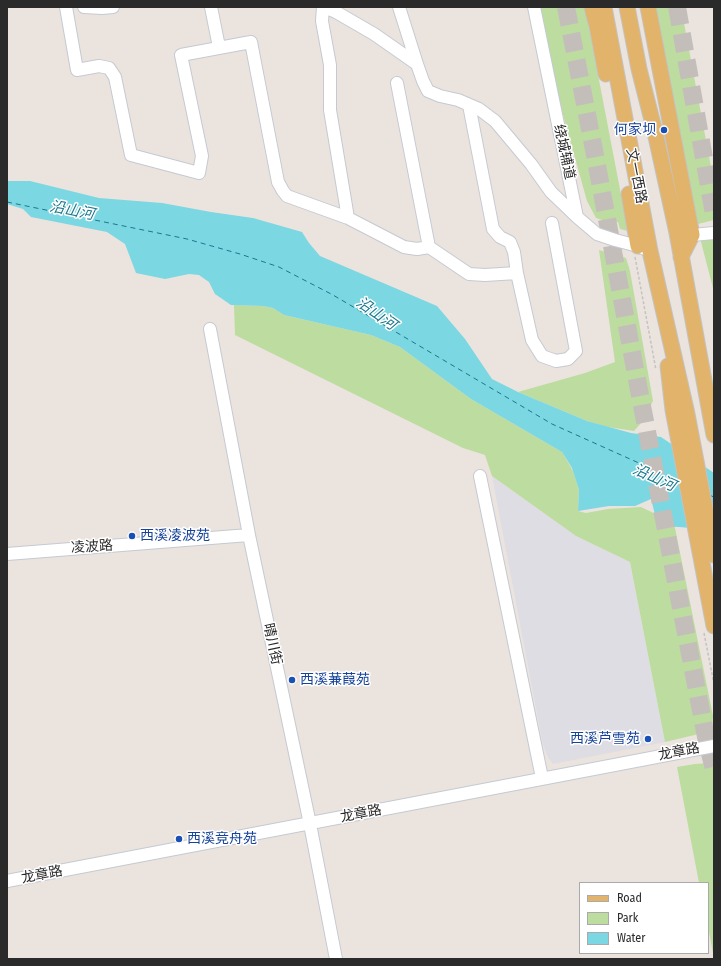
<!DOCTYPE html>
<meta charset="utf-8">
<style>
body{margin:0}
#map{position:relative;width:721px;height:966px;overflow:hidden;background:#ebe3de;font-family:"Fira Sans Condensed",sans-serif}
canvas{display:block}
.frame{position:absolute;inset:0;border:8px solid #2a2a2a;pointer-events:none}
.legend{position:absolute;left:579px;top:882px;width:130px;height:72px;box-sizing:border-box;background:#fff;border:1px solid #aaa;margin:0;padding:5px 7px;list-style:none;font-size:12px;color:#2a2a2a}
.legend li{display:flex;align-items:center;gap:8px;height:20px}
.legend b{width:20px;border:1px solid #aaa}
</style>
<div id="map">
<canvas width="721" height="966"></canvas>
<div class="frame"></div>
<ul class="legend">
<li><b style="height:5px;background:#e2b46b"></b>Road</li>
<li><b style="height:11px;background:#bddca0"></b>Park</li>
<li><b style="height:11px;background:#7bd7e2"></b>Water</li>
</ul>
</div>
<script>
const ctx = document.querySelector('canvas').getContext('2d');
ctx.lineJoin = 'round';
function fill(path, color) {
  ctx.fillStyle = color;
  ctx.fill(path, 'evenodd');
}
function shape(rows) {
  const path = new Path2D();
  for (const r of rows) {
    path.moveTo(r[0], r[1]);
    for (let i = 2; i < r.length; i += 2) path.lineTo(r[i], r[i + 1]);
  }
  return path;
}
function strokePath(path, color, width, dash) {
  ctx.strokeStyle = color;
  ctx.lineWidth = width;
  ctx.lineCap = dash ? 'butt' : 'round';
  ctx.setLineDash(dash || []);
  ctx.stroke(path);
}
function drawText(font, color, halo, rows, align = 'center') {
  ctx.font = font + ' "Fira Sans Condensed","Noto Sans SC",sans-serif';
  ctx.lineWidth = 3;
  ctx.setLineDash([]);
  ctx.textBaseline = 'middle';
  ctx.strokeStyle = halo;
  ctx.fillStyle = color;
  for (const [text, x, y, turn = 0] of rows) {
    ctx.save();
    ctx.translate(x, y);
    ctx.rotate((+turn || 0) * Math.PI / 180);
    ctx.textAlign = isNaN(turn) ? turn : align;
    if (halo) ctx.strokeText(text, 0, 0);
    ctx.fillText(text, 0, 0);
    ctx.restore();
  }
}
const industrial = shape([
 [492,476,576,536,630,562,665,742,553,764,548,757,543,745]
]);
const green = shape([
 [540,7,585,7,628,231,620,229,618,222,611,223,596,218,587,201,562,111],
 [656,7,681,7,714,183,714,220,698,224],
 [700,238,714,240,714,292],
 [599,250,626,258,630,271,653,401,641,423,634,431,608,427,587,421,518,392,585,373,615,362],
 [234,305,263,306,273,308,284,315,371,335,400,347,471,399,562,452,573,471,579,490,578,511,586,513,608,509,641,507,674,523,713,716,712,727,703,733,665,742,630,562,576,536,492,476,485,455,463,448,235,335],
 [709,763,714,764,714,958,708,927,708,883,699,883,677,767,695,764]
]);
const water = shape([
 [7,181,30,181,99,198,162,203,211,212,253,218,302,232,309,243,320,256,437,306,465,339,492,379,518,392,587,421,631,433,661,437,714,473,714,530,679,527,658,526,651,499,635,506,609,506,578,511,579,490,572,468,562,452,471,399,400,347,371,335,284,315,273,308,263,306,231,305,215,294,209,282,199,275,189,274,165,279,136,273,125,244,107,232,31,217,23,209,7,204]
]);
const ferry = shape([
 [7,202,187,239,240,254,279,267,333,295,552,424,679,481],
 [709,495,714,497]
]);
const highwayTunnel = shape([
 [566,7,595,155,638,385,707,742,714,769],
 [677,7,714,214]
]);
const path = shape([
 [635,257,656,370],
 [704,633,714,684]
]);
const minor = shape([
 [66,7,77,70,99,66,109,68,115,77,131,155,199,173,202,156,181,55,251,42,278,182,283,191,287,196,348,218,404,247,417,249,429,247,469,274,485,275,517,273],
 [84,7,102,8,113,7],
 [211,7,219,47],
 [323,7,322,21,330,65,330,110,348,218],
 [324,7,336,12,374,34,417,64,423,81,428,91,440,96,458,100,479,109,495,121,531,164,551,192,577,217],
 [399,7,417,64],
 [534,7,577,217,597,234,615,240,638,246,645,249],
 [397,83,429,247],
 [469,105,493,229,500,237,510,242,514,252,517,273,532,340,542,356,556,361,568,359,576,351,552,223],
 [684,234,692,235,714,233],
 [210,329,249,535,310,824,336,959],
 [480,476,542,778],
 [7,554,249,535],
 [7,881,714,746]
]);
const major = shape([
 [592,7,597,26,606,74],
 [604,7,650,251,687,414,714,555],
 [627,7,639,69,655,132,677,233,714,435],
 [648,7,692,235,681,257],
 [629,194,638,246],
 [668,366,673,410,714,626]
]);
const markers = [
 [664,130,4,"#1a4fb4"],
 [132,536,4,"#1a4fb4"],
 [292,680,4,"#1a4fb4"],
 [648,739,4,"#1a4fb4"],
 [179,839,4,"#1a4fb4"]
];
const transitNames = [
 ["何家坝",656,130,"right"],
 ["西溪凌波苑",140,536],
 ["西溪蒹葭苑",300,680],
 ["西溪芦雪苑",640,739,"right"],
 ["西溪竞舟苑",187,839]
];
const streetNames = [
 ["绕城辅道",564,152,78],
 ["文一西路",636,176,79],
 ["凌波路",92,547,-4],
 ["晴川街",272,644,78],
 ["龙章路",679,752,-11],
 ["龙章路",361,814,-11],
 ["龙章路",42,875,-11]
];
const waterNames = [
 ["沿山河",72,211,11],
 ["沿山河",376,314,35],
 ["沿山河",654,478,24]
];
fill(industrial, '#dedde4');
fill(green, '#bddca0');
fill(water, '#7bd7e2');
strokePath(ferry, '#1b788d', 1, [5, 4]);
strokePath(highwayTunnel, '#c4beba', 18, [18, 9]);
strokePath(minor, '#c5cad2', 14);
strokePath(major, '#c3c3c3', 17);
strokePath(path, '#c3c3c3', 1.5, [3, 2]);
strokePath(minor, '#fff', 12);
strokePath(major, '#e2b46b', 15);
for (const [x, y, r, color] of markers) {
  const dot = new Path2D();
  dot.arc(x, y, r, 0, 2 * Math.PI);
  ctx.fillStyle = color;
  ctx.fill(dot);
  strokePath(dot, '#fff', 1.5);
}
drawText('14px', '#164399', '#fff', transitNames, 'left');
drawText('14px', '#2a2a2a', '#fff', streetNames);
drawText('italic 15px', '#1b788d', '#fff', waterNames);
</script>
